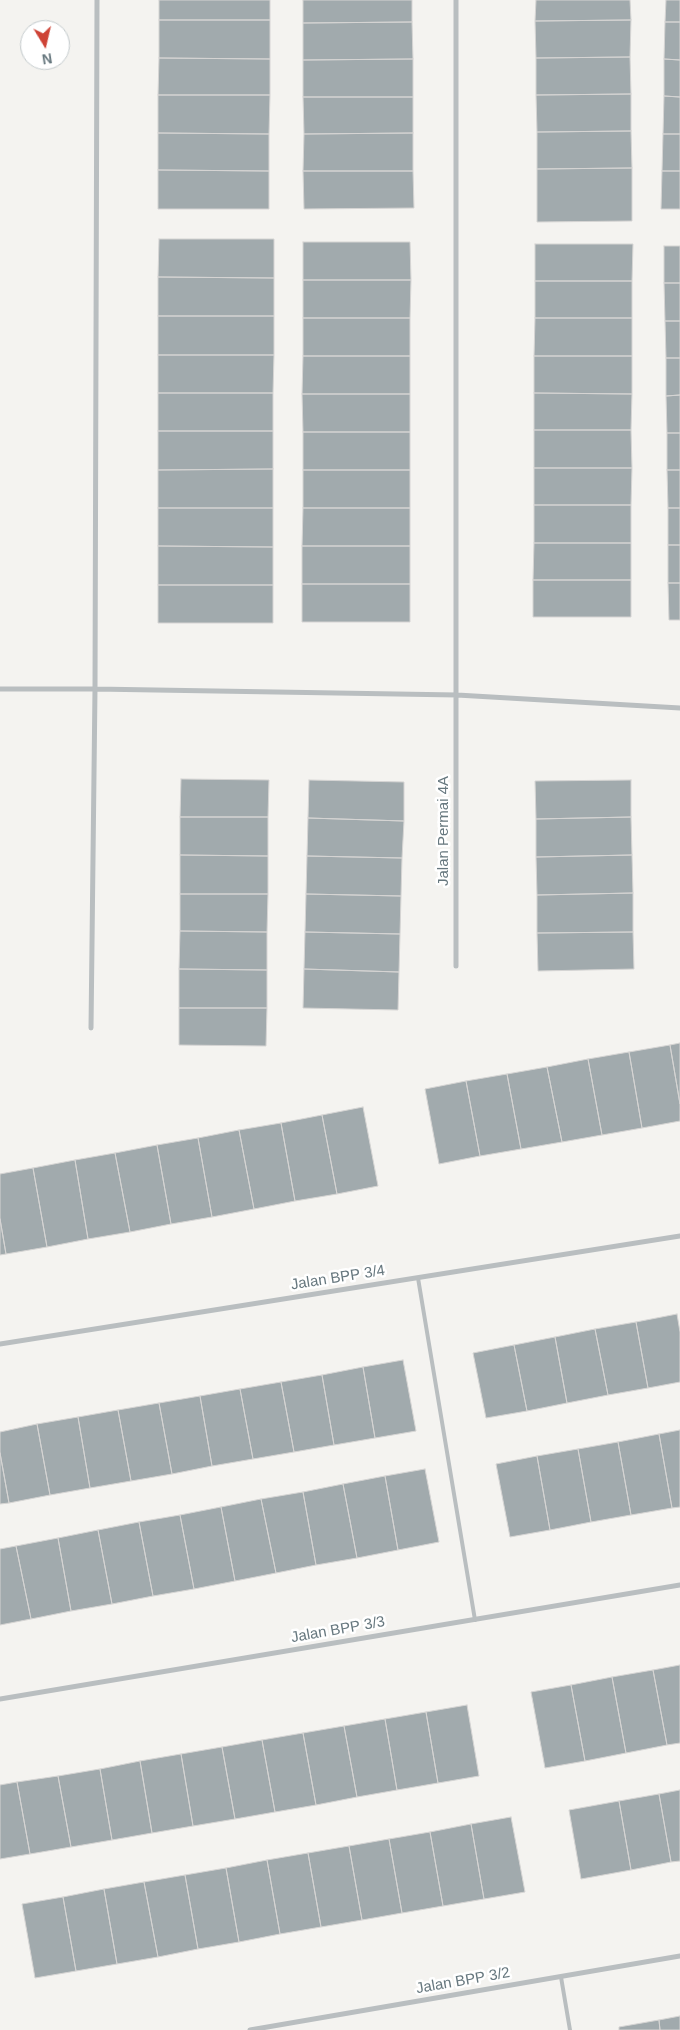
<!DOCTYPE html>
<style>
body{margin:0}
#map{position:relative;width:680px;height:2030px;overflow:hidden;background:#f4f3f0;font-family:Helvetica,sans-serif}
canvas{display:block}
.north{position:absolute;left:20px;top:20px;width:50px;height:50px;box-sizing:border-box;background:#fff;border:1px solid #c2c9cb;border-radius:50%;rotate:171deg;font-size:14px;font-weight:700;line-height:20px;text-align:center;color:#66777e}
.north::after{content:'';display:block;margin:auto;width:18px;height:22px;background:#ce4336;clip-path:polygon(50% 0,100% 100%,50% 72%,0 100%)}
</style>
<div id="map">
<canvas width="680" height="2030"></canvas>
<div class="north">N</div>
</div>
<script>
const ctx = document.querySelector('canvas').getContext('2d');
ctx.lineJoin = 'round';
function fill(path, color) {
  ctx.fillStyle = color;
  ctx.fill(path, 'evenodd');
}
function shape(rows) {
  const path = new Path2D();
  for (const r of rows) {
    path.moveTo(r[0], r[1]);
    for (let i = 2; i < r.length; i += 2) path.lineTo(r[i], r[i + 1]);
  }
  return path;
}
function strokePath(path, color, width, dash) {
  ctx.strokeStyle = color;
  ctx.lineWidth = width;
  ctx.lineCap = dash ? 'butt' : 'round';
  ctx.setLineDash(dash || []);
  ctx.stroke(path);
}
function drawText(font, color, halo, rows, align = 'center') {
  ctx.font = font + ' Helvetica,sans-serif';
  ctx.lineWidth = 5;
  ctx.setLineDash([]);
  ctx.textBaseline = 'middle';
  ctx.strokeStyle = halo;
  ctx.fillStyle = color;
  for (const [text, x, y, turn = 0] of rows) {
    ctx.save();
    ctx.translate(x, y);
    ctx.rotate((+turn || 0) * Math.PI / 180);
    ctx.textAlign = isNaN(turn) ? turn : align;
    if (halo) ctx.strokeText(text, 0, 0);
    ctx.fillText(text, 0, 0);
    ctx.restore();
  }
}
const building = shape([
 [159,0,270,0,270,20,159,20,159,0],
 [303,0,412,0,412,22,303,23,303,0],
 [536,0,630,0,631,20,535,21,536,0],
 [666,0,680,0,680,22,665,22,666,0],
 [159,20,270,20,270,59,159,58,159,20],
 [631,20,630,57,536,58,535,21,631,20],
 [412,22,413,59,303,60,303,23,412,22],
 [665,22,680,22,680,60,664,59,665,22],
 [630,57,631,94,536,95,536,58,630,57],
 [159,58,270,59,270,95,158,95,159,58],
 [413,59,413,97,303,97,303,60,413,59],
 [664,59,680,60,680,97,664,96,664,59],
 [631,94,631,131,537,132,536,95,631,94],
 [158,95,270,95,269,134,158,133,158,95],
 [664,96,680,97,680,134,663,134,664,96],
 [303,97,413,97,413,133,304,134,303,97],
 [631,131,632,168,537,169,537,132,631,131],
 [158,133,269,134,269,171,158,170,158,133],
 [413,133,413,171,303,171,304,134,413,133],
 [663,134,680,134,680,171,662,171,663,134],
 [632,168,632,221,537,222,537,169,632,168],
 [158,170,269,171,269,209,158,209,158,170],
 [303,171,413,171,414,208,304,209,303,171],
 [662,171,680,171,680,209,661,209,662,171],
 [159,239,274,239,274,278,158,277,159,239],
 [303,242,410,242,411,280,303,280,303,242],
 [535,244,633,244,632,281,535,281,535,244],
 [664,246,680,246,680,283,664,283,664,246],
 [158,277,274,278,274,316,158,316,158,277],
 [303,280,411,280,410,318,303,318,303,280],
 [535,281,632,281,632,318,535,318,535,281],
 [664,283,680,283,680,321,665,321,664,283],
 [158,316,274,316,274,355,158,355,158,316],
 [303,318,410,318,410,356,303,356,303,318],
 [535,318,632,318,632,356,534,356,535,318],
 [665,321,680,321,680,358,666,358,665,321],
 [158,355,274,355,273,393,158,393,158,355],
 [303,356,410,356,410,394,302,394,303,356],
 [534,356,632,356,632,394,534,393,534,356],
 [666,358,680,358,680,395,666,396,666,358],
 [158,393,273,393,273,431,158,431,158,393],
 [534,393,632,394,631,430,534,430,534,393],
 [302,394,410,394,410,432,303,432,302,394],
 [680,395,680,433,667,433,666,396,680,395],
 [534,430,631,430,632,468,534,468,534,430],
 [158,431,273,431,273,469,158,470,158,431],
 [303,432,410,432,410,470,303,470,303,432],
 [667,433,680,433,680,470,667,470,667,433],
 [534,468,632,468,631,505,534,505,534,468],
 [273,469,273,508,158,508,158,470,273,469],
 [303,470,410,470,410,508,303,508,303,470],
 [667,470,680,470,680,508,668,508,667,470],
 [534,505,631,505,631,543,534,543,534,505],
 [158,508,273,508,273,547,158,546,158,508],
 [303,508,410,508,410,546,302,546,303,508],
 [668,508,680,508,680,545,668,545,668,508],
 [534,543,631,543,631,580,533,580,534,543],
 [668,545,680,545,680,583,668,583,668,545],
 [158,546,273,547,273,585,158,585,158,546],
 [302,546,410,546,410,584,302,584,302,546],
 [533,580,631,580,631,617,533,617,533,580],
 [668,583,680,583,680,620,669,620,668,583],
 [302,584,410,584,410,622,302,622,302,584],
 [158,585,273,585,273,623,158,623,158,585],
 [181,779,269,780,268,817,180,817,181,779],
 [309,780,404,782,404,821,308,818,309,780],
 [631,780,631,817,536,819,535,781,631,780],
 [180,817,268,817,268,856,180,855,180,817],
 [631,817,632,855,536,857,536,819,631,817],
 [308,818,404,821,402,858,307,856,308,818],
 [180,855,268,856,268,894,180,894,180,855],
 [632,855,633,893,537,895,536,857,632,855],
 [307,856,402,858,401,896,306,894,307,856],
 [633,893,633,932,537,933,537,895,633,893],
 [180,894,268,894,267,932,180,931,180,894],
 [306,894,401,896,400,934,305,932,306,894],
 [180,931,267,932,267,970,179,969,180,931],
 [305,932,400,934,399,972,304,969,305,932],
 [633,932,634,969,538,971,537,933,633,932],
 [179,969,267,970,267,1008,179,1008,179,969],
 [304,969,399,972,398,1010,303,1008,304,969],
 [179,1008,267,1008,266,1046,179,1045,179,1008],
 [680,1043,680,1104,670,1045,680,1043],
 [670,1045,680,1104,680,1121,642,1128,629,1052,670,1045],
 [629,1052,642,1128,602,1135,588,1059,629,1052],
 [588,1059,602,1135,562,1142,547,1067,588,1059],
 [547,1067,562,1142,521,1149,507,1074,547,1067],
 [507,1074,521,1149,480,1156,466,1081,507,1074],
 [466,1081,480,1156,439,1164,425,1089,466,1081],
 [363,1107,378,1186,337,1194,322,1115,363,1107],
 [322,1115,337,1194,295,1201,281,1123,322,1115],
 [281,1123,295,1201,254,1209,239,1130,281,1123],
 [239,1130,254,1209,212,1217,198,1138,239,1130],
 [198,1138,212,1217,171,1224,157,1145,198,1138],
 [157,1145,171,1224,130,1232,115,1153,157,1145],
 [115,1153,130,1232,88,1239,75,1160,115,1153],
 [75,1160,88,1239,47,1247,33,1168,75,1160],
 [33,1168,47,1247,6,1254,0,1219,0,1174,33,1168],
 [0,1219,6,1254,0,1255,0,1219],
 [677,1314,680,1332,680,1382,648,1388,636,1322,677,1314],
 [636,1322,648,1388,608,1395,595,1329,636,1322],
 [595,1329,608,1395,567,1403,555,1337,595,1329],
 [555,1337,567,1403,527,1411,514,1345,555,1337],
 [514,1345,527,1411,486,1418,473,1353,514,1345],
 [403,1360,416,1431,375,1438,363,1367,403,1360],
 [363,1367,375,1438,334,1445,322,1375,363,1367],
 [322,1375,334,1445,294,1452,281,1382,322,1375],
 [281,1382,294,1452,253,1459,240,1389,281,1382],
 [240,1389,253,1459,212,1466,200,1396,240,1389],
 [200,1396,212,1466,172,1474,159,1403,200,1396],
 [159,1403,172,1474,131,1481,118,1410,159,1403],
 [118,1410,131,1481,90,1488,78,1417,118,1410],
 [78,1417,90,1488,50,1495,37,1424,78,1417],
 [37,1424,50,1495,9,1503,0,1453,0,1432,37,1424],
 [680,1430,680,1507,672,1508,659,1434,680,1430],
 [659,1434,672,1508,631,1515,618,1442,659,1434],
 [618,1442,631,1515,591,1522,578,1449,618,1442],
 [578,1449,591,1522,550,1530,537,1456,578,1449],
 [0,1453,9,1503,0,1504,0,1453],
 [537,1456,550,1530,510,1537,496,1464,537,1456],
 [425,1469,439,1542,398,1550,385,1476,425,1469],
 [385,1476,398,1550,357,1558,343,1484,385,1476],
 [343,1484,357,1558,316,1565,303,1492,343,1484],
 [303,1492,316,1565,276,1573,261,1499,303,1492],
 [261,1499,276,1573,235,1581,221,1507,261,1499],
 [221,1507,235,1581,194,1589,180,1515,221,1507],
 [180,1515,194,1589,153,1596,139,1522,180,1515],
 [139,1522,153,1596,112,1604,98,1530,139,1522],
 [98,1530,112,1604,71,1611,58,1538,98,1530],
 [58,1538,71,1611,31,1619,16,1546,58,1538],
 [16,1546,31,1619,0,1625,0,1549,16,1546],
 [680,1665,680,1743,667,1745,653,1670,680,1665],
 [653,1670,667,1745,626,1753,612,1677,653,1670],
 [612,1677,626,1753,585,1761,571,1685,612,1677],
 [571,1685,585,1761,545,1768,531,1692,571,1685],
 [467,1705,479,1776,438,1783,426,1712,467,1705],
 [426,1712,438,1783,397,1790,385,1719,426,1712],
 [385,1719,397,1790,357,1797,344,1726,385,1719],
 [344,1726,357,1797,316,1805,303,1733,344,1726],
 [303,1733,316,1805,275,1812,262,1740,303,1733],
 [262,1740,275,1812,235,1819,222,1747,262,1740],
 [222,1747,235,1819,193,1826,181,1754,222,1747],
 [181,1754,193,1826,152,1833,140,1761,181,1754],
 [140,1761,152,1833,112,1840,100,1769,140,1761],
 [100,1769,112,1840,71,1847,58,1776,100,1769],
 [58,1776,71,1847,30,1854,17,1782,58,1776],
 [17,1782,30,1854,0,1859,0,1785,17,1782],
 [680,1790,680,1861,671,1862,659,1794,680,1790],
 [659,1794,671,1862,631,1870,619,1801,659,1794],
 [619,1801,631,1870,581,1879,569,1810,619,1801],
 [511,1817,525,1892,484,1899,471,1824,511,1817],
 [471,1824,484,1899,443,1906,430,1832,471,1824],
 [430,1832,443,1906,402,1913,389,1839,430,1832],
 [389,1839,402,1913,362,1920,349,1846,389,1839],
 [349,1846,362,1920,321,1927,308,1853,349,1846],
 [308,1853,321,1927,280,1934,267,1860,308,1853],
 [267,1860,280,1934,239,1942,226,1868,267,1860],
 [226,1868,239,1942,198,1949,185,1875,226,1868],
 [185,1875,198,1949,158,1957,144,1882,185,1875],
 [144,1882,158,1957,117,1964,104,1889,144,1882],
 [104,1889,117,1964,76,1971,63,1897,104,1889],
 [63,1897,76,1971,35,1978,22,1904,63,1897],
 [680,2016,680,2030,660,2030,659,2020,680,2016],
 [659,2020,660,2030,619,2030,619,2027,659,2020]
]);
const lane = shape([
 [418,1278,475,1620],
 [561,1977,570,2030]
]);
const street = shape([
 [456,0,456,966],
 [0,689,95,689,457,695,680,708],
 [91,1028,95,689,97,0],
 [0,1344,680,1236],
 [0,1699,680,1585],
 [250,2030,680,1956]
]);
const streetNames = [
 ["Jalan Permai 4A",444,831,-90],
 ["Jalan BPP 3/4",338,1278,-9],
 ["Jalan BPP 3/3",338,1630,-10],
 ["Jalan BPP 3/2",463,1981,-10]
];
fill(building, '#a1aaad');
strokePath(building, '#d5d4d3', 1);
strokePath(lane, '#b9bec0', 4);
strokePath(street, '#b9bec0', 5);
drawText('15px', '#66777e', '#fff', streetNames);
</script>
